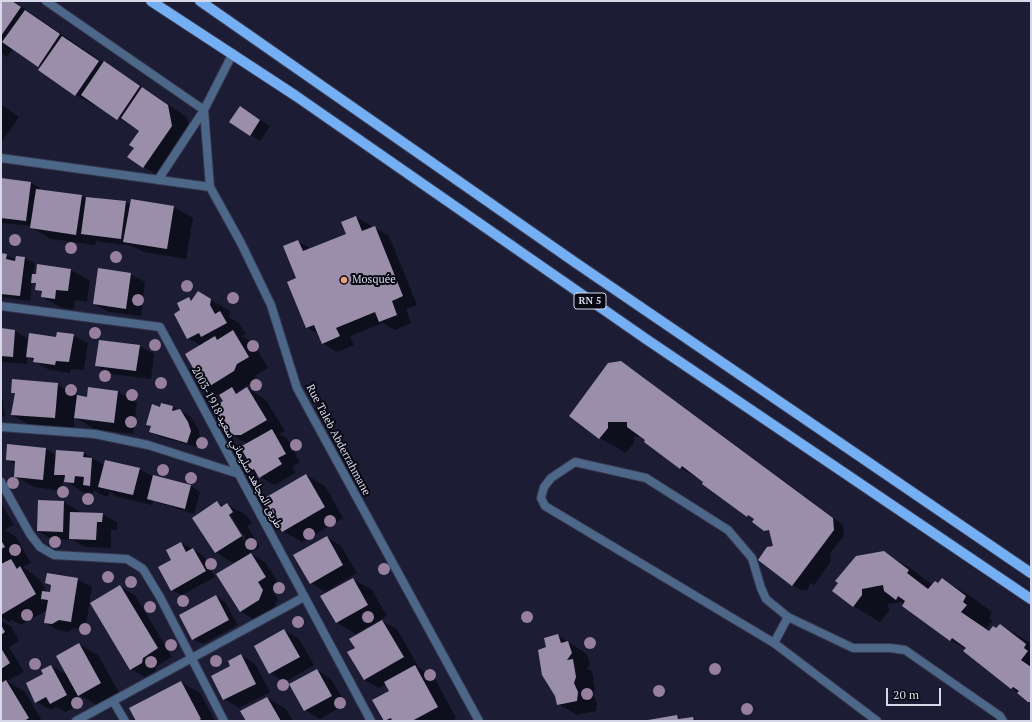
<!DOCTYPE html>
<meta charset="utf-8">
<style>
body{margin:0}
#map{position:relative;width:1032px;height:722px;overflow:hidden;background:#1c1d35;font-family:"PT Serif",serif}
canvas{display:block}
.frame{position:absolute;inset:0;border:2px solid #d7d9ea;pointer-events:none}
.scale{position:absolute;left:886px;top:688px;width:55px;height:18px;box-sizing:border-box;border:2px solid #d7d9ea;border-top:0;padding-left:5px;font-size:12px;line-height:14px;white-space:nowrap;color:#d7d9ea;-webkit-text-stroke:3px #080913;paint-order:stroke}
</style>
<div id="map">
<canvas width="1032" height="722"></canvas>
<div class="frame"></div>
<div class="scale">20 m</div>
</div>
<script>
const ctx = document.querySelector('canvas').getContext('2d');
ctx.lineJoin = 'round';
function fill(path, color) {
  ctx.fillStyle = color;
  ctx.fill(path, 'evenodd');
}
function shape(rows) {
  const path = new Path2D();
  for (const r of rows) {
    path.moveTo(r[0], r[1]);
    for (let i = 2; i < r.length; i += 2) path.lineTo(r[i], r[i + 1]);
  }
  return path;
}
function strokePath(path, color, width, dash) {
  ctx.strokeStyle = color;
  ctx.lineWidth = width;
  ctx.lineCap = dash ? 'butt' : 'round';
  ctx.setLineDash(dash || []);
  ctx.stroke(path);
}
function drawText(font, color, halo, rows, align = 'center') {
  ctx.font = font + ' "PT Serif","Noto Sans Arabic",serif';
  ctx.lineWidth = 4;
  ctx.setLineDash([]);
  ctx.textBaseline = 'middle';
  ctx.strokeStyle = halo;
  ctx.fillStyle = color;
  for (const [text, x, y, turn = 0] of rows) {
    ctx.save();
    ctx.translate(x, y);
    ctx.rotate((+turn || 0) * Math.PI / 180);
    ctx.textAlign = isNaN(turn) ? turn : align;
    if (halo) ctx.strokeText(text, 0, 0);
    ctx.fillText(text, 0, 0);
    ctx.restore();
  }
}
const shadow = shape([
 [1,1,13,1,104,63,118,71,187,117,191,137,163,178,144,167,135,148,140,131,96,104,95,106,76,95,39,70,41,67,13,48,7,57,1,53],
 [1,104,19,117,1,143],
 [240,107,270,126,260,141,250,135],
 [1,179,31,183,40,188,40,191,82,196,86,199,126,202,130,205,174,207,193,218,186,259,144,252,132,246,96,241,95,245,51,239,32,228,32,226,1,223],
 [356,217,370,225,372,228,374,227,389,236,417,305,406,309,411,323,395,330,383,323,350,336,354,345,337,352,322,343,319,334,306,327,297,278,298,241,311,249,347,235],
 [1,254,6,255,16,260,16,257,25,258,35,264,33,275,71,270,90,281,87,302,75,300,74,309,62,308,42,297,43,293,36,289,37,285,32,282,30,301,1,297],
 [130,274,145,282,141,316,109,312,94,304],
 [198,292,230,311,229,317,239,323,246,334,242,336,253,343,268,368,256,375,253,382,237,392,240,393,247,388,266,400,285,431,280,434,287,438,300,462,292,467,296,473,274,485,250,471,247,444,232,435,224,402,221,397,206,388,201,346,188,338,181,311,189,298,193,301],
 [1,329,15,331,29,339,57,338,73,335,88,343,84,370,71,369,70,373,49,370,28,357,27,364,1,362],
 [140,346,154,354,151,379,111,374,96,366],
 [631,368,843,525,844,536,830,553,831,561,814,585,811,583,806,591,803,589,802,591,793,585,774,547,771,533,705,482,680,468,643,437,634,437,634,443,626,453,600,438,570,415],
 [57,384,76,395,76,396,88,398,89,388,118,392,137,403,133,434,94,429,74,417,74,429,31,426,12,415,16,394,12,392],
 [1,389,5,416,1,417],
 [162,404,173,407,190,416,198,428,200,437,197,447,160,437,150,432,151,427,147,424,161,408],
 [8,445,46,449,56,455,84,453,104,465,139,469,154,477,191,486,200,492,194,514,153,501,152,505,118,497,109,492,109,496,104,496,94,490,93,493,84,493,63,479,62,491,34,487,15,476,16,465,7,459],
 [306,475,325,486,343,518,302,542,283,531],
 [39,501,64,502,79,511,79,513,102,514,117,522,117,530,111,530,111,548,85,547,73,540,52,539,38,531],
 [217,502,224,506,227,504,246,515,252,523,247,526,260,547,250,553,265,562,280,586,272,590,278,599,274,608,255,620,240,611,235,564,215,552],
 [228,516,231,516,246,539,244,540],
 [1,503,14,525,5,530,16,537,31,563,23,567,39,579,47,592,51,593,52,586,46,583,77,579,92,587,85,630,75,628,67,632,60,631,45,623,47,610,21,625,12,620,9,622,1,617],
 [327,537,341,546,357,573,325,592,311,583],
 [181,543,203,555,215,577,182,595,172,590,173,560],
 [883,552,910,568,933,585,938,584,942,579,969,595,992,612,989,618,993,621,987,628,991,631,997,629,1000,625,1031,643,1031,703,964,651,966,649,950,640,901,602,888,604,889,611,880,622,853,606,833,591],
 [353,579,372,590,387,616,356,634,336,622],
 [120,587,135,595,172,657,157,666,156,671,145,677,131,669],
 [216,596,225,602,238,625,203,644,193,639],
 [1,621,11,626,19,641,9,647,24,672,7,681,25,692,42,721,1,721],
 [382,621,397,629,418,666,416,666,434,677,456,718,452,721,385,721,374,700,390,692,386,684,379,688,364,680,356,648],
 [284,630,299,639,314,665,285,682,270,673],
 [558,635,587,654,590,664,587,669,592,671,595,689,593,695,597,703,596,711,577,715,558,704,548,648],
 [79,644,98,655,120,694,98,706,76,693,81,704,65,712,57,707,51,710,36,702,44,675,51,666,68,675],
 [241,655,255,664,270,692,239,708,224,699,232,667],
 [317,670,331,679,346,704,320,719,305,710],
 [181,682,200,693,215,721,137,721],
 [267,698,286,709,293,721,247,721],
 [677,716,683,719,693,718,698,721,643,721]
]);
const building = shape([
 [1,1,12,1,21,7,1,36],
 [25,10,60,34,38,67,2,42],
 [62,36,99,61,75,96,38,70],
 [104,61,140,86,117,120,81,95],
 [142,87,168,105,172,126,143,168,127,157,134,148,129,145,139,131,121,118],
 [240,106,260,120,250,136,229,122],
 [1,178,31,182,26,221,1,218],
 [36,189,82,195,76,235,30,228],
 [86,197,126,201,121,239,81,234],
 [131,199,174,206,167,249,123,242],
 [356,216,362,231,375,226,403,296,392,301,397,315,379,322,375,312,336,328,340,336,322,344,314,325,306,328,287,282,296,278,283,246,298,240,303,251,346,234,341,222],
 [1,253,7,254,6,259,15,261,16,256,25,257,20,296,1,294],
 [37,264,71,269,68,291,56,290,55,299,41,297,42,291,35,290,36,283,31,283,32,274,36,274],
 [98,268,131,273,126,309,93,304],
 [198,291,211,299,210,305,215,314,220,311,227,323,201,337,199,333,187,339,174,314,180,310,177,303,189,297,191,301],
 [1,328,15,330,13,357,1,356],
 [233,330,249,357,237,364,234,371,205,389,185,354,215,336,217,340],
 [57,332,74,334,69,362,56,361,55,365,33,362,34,358,26,357,29,333,56,337],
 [99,340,140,345,136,371,95,366],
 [621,361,833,518,834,530,792,586,758,560,767,547,773,546,769,530,764,531,752,522,754,519,748,515,747,517,702,484,703,482,682,466,680,469,644,442,645,440,627,427,627,422,608,422,608,428,599,439,569,416,608,363],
 [12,379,58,383,55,418,11,415,15,393,11,393],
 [88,387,118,391,114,423,74,418,77,395,87,397],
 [232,387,236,394,247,387,267,420,241,435,231,435,213,407,223,401,219,395],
 [161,403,173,406,172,411,180,409,188,422,191,431,187,443,149,432,151,426,146,425,152,404,160,407],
 [272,429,286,454,278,458,282,464,259,478,254,469,249,472,245,464,249,462,240,447],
 [7,444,46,448,43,480,14,477,15,461,6,460],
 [56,450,84,452,83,457,92,458,90,486,83,485,84,477,75,476,74,483,64,482,65,475,54,475],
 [105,460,140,468,133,495,98,487],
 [306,474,325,507,282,532,263,499],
 [153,475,191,485,185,509,147,499],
 [38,500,64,501,63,532,37,531],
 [217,501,221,507,227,503,233,512,229,515,242,536,215,553,192,518],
 [70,512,103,513,102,522,97,522,96,540,69,539],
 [327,536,343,565,310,584,293,555],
 [1,540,5,547,1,549],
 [181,542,186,552,193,548,206,571,171,591,158,567,171,560,166,550],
 [884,551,909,570,907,573,928,589,935,581,938,583,942,578,966,596,963,602,967,605,961,612,989,631,993,626,996,628,1000,624,1026,644,1024,648,1028,651,1021,660,1031,667,1031,702,1028,702,1017,693,1019,691,1013,687,1011,689,963,651,966,648,952,638,950,641,902,606,905,601,898,596,896,600,884,591,883,585,862,589,862,595,853,607,832,591,838,583,835,581,856,556],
 [251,553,266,577,258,582,263,590,259,600,240,612,216,574],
 [11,559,17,569,20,566,36,594,1,615,1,564],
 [47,573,78,578,71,622,59,620,52,624,44,623,48,600,41,599,42,591,50,592,51,585,45,583],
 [353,578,368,605,336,623,320,596],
 [120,585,158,648,143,658,142,663,130,670,90,603],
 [216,595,229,620,192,640,179,615],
 [382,620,404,657,364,680,347,652,355,648,349,639],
 [1,625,5,632,1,635],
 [284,629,300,657,269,674,254,646],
 [558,634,561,643,568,641,572,653,567,660,573,659,576,677,574,683,578,692,577,701,557,705,555,696,542,675,538,650,546,647,544,638],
 [79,643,101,683,78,696,56,656],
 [1,648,10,663,1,669],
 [241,654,256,684,223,700,211,676,230,666,228,661],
 [51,665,67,695,50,704,46,697,35,703,26,683,43,674,41,670],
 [415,665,438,707,412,721,392,721,391,718,384,721,372,700,389,691,384,682],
 [317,669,332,696,304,711,289,684],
 [6,680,29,718,24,721,1,721,1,683],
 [181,681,201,719,198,721,136,721,129,708],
 [267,697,281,721,246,721,240,711],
 [677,715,678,719,693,717,694,721,642,721]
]);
const service = shape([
 [774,643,788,617],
 [877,721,774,643,545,506,541,498,544,487,551,478,575,462,646,478,728,530,752,558,761,588,766,599,788,617,853,648,890,648,905,650,1000,716,1003,721]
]);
const minor = shape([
 [46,1,204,110,158,180],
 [1,158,210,187,241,243,271,305,297,388,479,721],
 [210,187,204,110,233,53],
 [1,306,160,327,371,721],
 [1,427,95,434,148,445,239,474],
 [1,482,30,534,40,547,54,555,127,559,143,569,160,597,224,721],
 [113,701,125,721],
 [76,721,304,597]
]);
const primary = shape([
 [151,1,296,96,646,339,1031,599],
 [200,1,576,263,1031,573]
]);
const trees = [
 [15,240],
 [71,248],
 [116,257],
 [187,286],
 [233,298],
 [138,300],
 [95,333],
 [155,345],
 [253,346],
 [105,376],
 [161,383],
 [256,385],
 [71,390],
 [132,395],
 [131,422],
 [202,443],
 [296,445],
 [163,470],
 [191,478],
 [13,483],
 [63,492],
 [88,499],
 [330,521],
 [309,534],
 [55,542],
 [251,544],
 [15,550],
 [211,564],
 [384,569],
 [108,577],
 [131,582],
 [279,588],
 [183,601],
 [150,607],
 [27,615],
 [368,617],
 [527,617],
 [298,622],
 [85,629],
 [590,643],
 [171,645],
 [216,661],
 [151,662],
 [35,664],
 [715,669],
 [430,675],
 [283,685],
 [659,691],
 [587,694],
 [77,703],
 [340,703],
 [747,709]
];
const markers = [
 [344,280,4,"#efa378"]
];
const shields = [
 [590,301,32]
];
const shieldNames = [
 ["RN 5",590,301]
];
const poiNames = [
 ["Mosquée",352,280]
];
const streetNames = [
 ["Rue Taleb Abderrahmane",338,440,62],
 ["طريق المجاهد سليماني سعيد 1918-2003",237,448,62]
];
fill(shadow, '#0007');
fill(building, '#9b8eab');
strokePath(service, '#36374e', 10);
strokePath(minor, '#36374e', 10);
strokePath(primary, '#36374e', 12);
strokePath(service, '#4c6788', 8);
strokePath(minor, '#4c6788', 8);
strokePath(primary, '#75aff3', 10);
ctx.fillStyle = '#96809e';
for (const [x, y] of trees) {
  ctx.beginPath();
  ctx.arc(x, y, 6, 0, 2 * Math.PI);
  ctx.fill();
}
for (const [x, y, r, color] of markers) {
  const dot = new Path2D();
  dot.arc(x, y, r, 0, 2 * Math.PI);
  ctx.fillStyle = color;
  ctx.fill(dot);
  strokePath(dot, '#080913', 1.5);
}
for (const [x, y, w] of shields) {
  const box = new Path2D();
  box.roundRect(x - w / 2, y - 8, w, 16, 3);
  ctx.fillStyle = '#080913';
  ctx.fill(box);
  strokePath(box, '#d7d9ea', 1);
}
drawText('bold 10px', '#d7d9ea', null, shieldNames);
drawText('11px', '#d7d9ea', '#080913', poiNames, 'left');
drawText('11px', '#d7d9ea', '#080913', streetNames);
</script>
